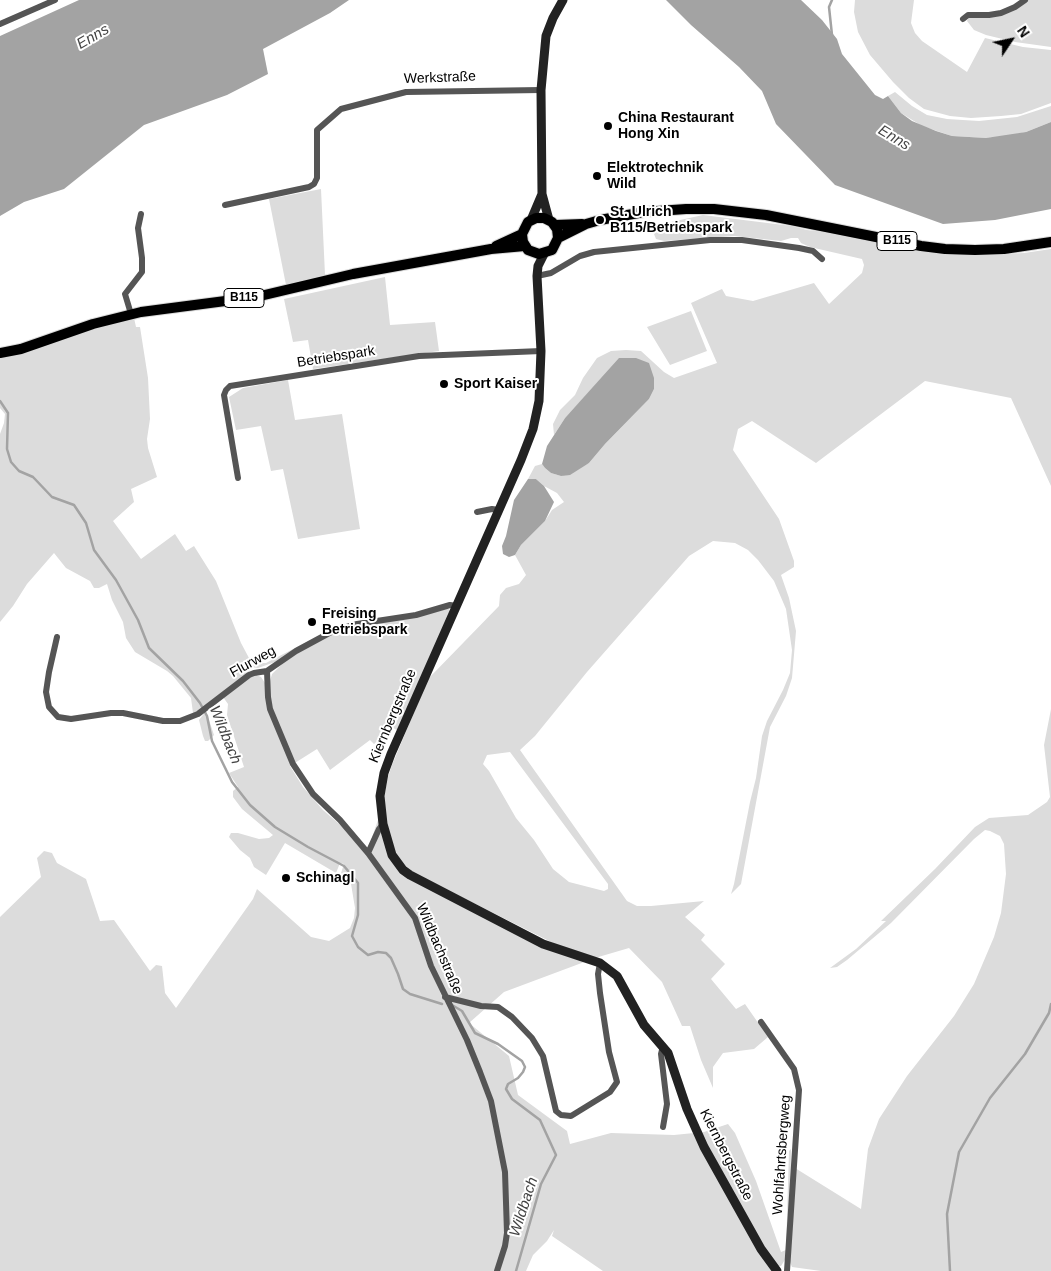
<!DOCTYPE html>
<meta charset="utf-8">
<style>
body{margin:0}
#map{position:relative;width:1051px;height:1271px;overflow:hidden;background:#fff;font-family:Helvetica,sans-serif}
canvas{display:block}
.north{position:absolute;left:986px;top:15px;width:50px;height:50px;-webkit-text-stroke:4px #fff;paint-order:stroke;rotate:56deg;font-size:14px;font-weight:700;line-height:20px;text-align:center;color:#000}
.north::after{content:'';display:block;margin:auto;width:18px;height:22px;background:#000;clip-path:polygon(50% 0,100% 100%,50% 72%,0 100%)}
</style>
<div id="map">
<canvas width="1051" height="1271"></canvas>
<div class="north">N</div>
</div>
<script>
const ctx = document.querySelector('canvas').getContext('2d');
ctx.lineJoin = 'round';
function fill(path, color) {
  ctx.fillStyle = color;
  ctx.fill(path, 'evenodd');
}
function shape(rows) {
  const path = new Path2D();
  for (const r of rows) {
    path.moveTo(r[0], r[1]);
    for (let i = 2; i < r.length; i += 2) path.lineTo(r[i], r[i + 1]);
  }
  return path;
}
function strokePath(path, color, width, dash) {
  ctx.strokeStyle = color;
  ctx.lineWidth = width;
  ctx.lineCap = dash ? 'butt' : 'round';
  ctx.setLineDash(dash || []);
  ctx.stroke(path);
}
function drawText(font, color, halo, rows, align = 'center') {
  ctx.font = font + ' Helvetica,sans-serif';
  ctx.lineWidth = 4;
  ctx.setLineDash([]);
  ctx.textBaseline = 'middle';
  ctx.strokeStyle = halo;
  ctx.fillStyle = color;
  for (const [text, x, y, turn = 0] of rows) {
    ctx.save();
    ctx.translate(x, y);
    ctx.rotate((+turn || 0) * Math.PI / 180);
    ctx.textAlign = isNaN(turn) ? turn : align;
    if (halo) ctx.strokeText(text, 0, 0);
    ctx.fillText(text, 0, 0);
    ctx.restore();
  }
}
const green = shape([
 [855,0,914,0,911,23,915,33,922,41,967,72,985,38,1023,47,1051,50,1051,103,1021,114,1001,116,971,118,950,116,924,109,909,98,893,82,870,55,858,32,854,12],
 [1028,0,1051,0,1051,47,1015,42,986,35,974,30,967,21,969,17,985,17,1023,4],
 [895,92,912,106,927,115,947,119,979,121,1017,117,1051,106,1051,122,1026,132,1007,136,986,138,952,136,922,126,901,113,888,96],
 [321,189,325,275,286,285,269,199],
 [703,215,792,226,807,230,832,233,900,248,947,254,979,255,1024,253,1051,249,1051,486,1011,398,925,381,816,463,752,421,738,429,733,450,779,519,794,561,794,567,781,575,789,598,796,631,792,678,786,696,770,727,741,884,731,894,734,884,750,802,756,778,762,736,767,721,783,690,790,673,792,650,786,609,774,581,758,560,748,550,735,543,713,541,689,556,587,672,535,736,520,750,627,901,637,906,651,906,704,901,685,917,705,935,701,940,725,964,711,979,736,1009,745,1004,768,1037,754,1049,723,1053,713,1067,713,1088,701,1060,690,1026,682,1026,662,982,629,948,595,958,559,946,408,870,397,858,389,835,385,814,384,798,388,777,392,765,428,679,499,606,500,595,506,588,519,584,526,575,515,555,521,545,545,521,552,510,564,502,557,493,544,486,536,479,528,479,535,466,542,464,545,468,551,473,561,476,589,463,605,444,649,399,654,389,654,378,604,376,565,418,554,435,553,424,560,410,575,395,583,378,597,358,611,351,626,350,641,351,664,372,674,378,717,363,691,303,722,289,726,296,753,301,814,283,829,304,862,273,864,265,862,259,810,247,801,243,798,238,791,238,781,241,734,236,664,241,656,239,654,234,659,228,671,222],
 [510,752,608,884,608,889,604,891,569,882,553,869,534,840,516,818,489,771,483,764,487,755],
 [385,277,390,325,435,322,439,351,313,369,308,340,293,342,284,299],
 [691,311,707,351,670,365,647,327],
 [134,318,136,327,140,327,148,378,150,419,147,439,148,448,157,477,131,489,134,502,113,521,141,559,175,534,186,551,194,546,216,581,241,643,249,658,259,663,266,663,324,633,275,662,258,668,251,667,249,672,198,713,193,713,191,698,173,676,167,671,135,652,126,638,123,622,112,600,107,584,99,588,94,588,90,581,66,568,54,553,27,584,13,606,0,622,0,434,4,423,5,414,0,408,0,357,27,353,89,330],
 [288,380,295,420,342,414,360,529,298,539,283,469,271,471,261,426,236,430,229,397,243,388],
 [446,609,449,609,451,613,398,731,392,727,374,744,370,740,330,770,317,749,290,766,303,787,323,810,368,849,379,817,397,866,587,961,504,992,469,1023,509,1056,518,1095,567,1131,570,1144,611,1133,674,1135,694,1133,773,1271,603,1271,552,1236,554,1230,547,1241,533,1255,526,1271,0,1271,0,917,41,877,37,858,44,851,52,853,57,863,86,879,100,921,114,920,150,971,156,965,162,966,165,993,176,1008,253,899,257,889,311,937,329,941,350,928,354,918,355,908,350,878,344,878,340,876,344,864,340,863,336,873,285,843,266,875,254,867,250,858,240,850,229,837,231,833,238,833,259,839,269,838,273,835,242,809,233,797,233,791,238,787,229,773,244,767,227,715,228,704,223,697,251,677,256,675,261,677,265,683,270,681,272,674,286,660,316,642,341,631,354,627,412,618],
 [1051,709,1051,1271,821,1271,792,1267,790,1262,795,1168,861,1209,868,1149,879,1119,907,1076,954,1016,974,984,994,937,1001,913,1006,874,1004,844,1000,836,990,831,985,830,974,839,891,923,847,960,837,967,830,968,856,949,886,921,881,921,935,869,975,827,989,818,1028,815,1047,802,1050,797,1044,745],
 [206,711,214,735,208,741,205,741,203,736,199,720],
 [728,1124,735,1133,756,1181,781,1252,786,1250,789,1151,791,1149,790,1218,786,1258,781,1266,777,1266,766,1252,701,1133]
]);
const water = shape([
 [79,0,349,0,330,13,263,49,268,74,227,95,144,125,64,189,24,202,0,216,0,36],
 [666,0,801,0,822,20,837,39,842,54,875,95,883,99,888,96,901,113,912,121,936,131,952,136,986,138,1026,132,1051,122,1051,209,995,220,943,224,835,185,776,124,762,91,739,67,691,25],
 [619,358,636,358,649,363,654,378,654,389,649,399,605,444,589,463,570,475,561,476,551,473,545,468,542,464,547,446,565,418],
 [528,479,536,479,544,486,554,502,545,521,521,545,515,555,509,557,503,554,502,546,506,536,514,500]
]);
const stream = shape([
 [832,0,829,7,832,35],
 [0,401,8,413,7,449,11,462,19,471,33,477,52,497,74,505,86,523,94,550,116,580,138,620,149,648,183,681,200,703,207,716,212,741,232,782,250,805,275,827,308,847,344,866,358,883,358,915,352,936,358,947,368,955,378,952,386,953,391,958,398,974,403,989,410,994,442,1004],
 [452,1005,462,1011,475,1033,498,1044,522,1061,525,1067,523,1072,518,1078,508,1084,506,1089,512,1099,540,1120,556,1155,541,1184,516,1271],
 [950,1271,947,1214,959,1152,990,1098,1025,1054,1049,1013,1051,1004]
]);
const street = shape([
 [963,19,968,15,989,15,1001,13,1015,7,1025,0],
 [0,24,55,0],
 [225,205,309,187,314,184,317,178,317,130,341,109,406,92,541,90],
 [537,276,551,273,580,256,594,252,710,240,742,240,799,248,813,251,822,259],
 [131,314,125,294,142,272,142,258,138,228,141,214],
 [238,478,224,395,226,390,230,386,419,356,541,351],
 [477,512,492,509,499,510],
 [57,637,49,672,46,692,49,707,58,717,71,719,111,713,123,713,163,721,180,721,198,714,249,675,254,673,267,671,296,651,333,631,357,624,416,615,450,605,457,606],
 [267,671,268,697,270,709,293,764,313,794,340,820,368,853,415,918,431,966,467,1040,480,1072,491,1101,505,1172,507,1233,505,1246,497,1271],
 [368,853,379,829,383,824],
 [445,997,481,1006,498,1007,512,1017,532,1038,543,1056,556,1111,561,1115,571,1116,610,1092,617,1082,609,1052,600,993,598,974,600,963],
 [761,1022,794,1069,799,1090,787,1271],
 [663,1046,661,1054,667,1104,663,1127]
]);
const secondary = shape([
 [531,220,542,194],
 [549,220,542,194,541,90,546,36,553,18,563,0],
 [544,254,538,266,537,276,541,351,539,401,533,429,521,460,391,754,384,773,380,796,383,824,392,855,403,870,410,875,543,944,600,963,617,976,644,1025,668,1053,687,1109,704,1147,761,1249,777,1271]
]);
const primary = shape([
 [555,225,582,224],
 [558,238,586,224,600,220,644,212,686,209,714,209,766,215,921,246,945,249,975,250,1004,249,1051,242],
 [496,246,522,234,528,222,536,218,544,218,552,222,557,229,558,238,552,250,539,254,528,250,523,242,522,234],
 [0,353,21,349,93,324,141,312,256,297,353,274,491,249,525,246]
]);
const markers = [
 [608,126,5,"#000"],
 [597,176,5,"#000"],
 [600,220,5,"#000"],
 [444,384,5,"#000"],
 [312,622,5,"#000"],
 [286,878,5,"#000"]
];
const shields = [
 [897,241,40],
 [244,298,40]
];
const shieldNames = [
 ["B115",897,241],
 ["B115",244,298]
];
const streetNames = [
 ["Werkstraße",440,78,-2],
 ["Betriebspark",336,357,-9],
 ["Flurweg",253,662,-29],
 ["Kiernbergstraße",393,716,-67],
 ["Wildbachstraße",439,949,67],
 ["Kiernbergstraße",726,1155,63],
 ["Wohlfahrtsbergweg",782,1155,-86]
];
const poiNames = [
 ["China Restaurant",618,118],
 ["Hong Xin",618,134],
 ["Elektrotechnik",607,168],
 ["Wild",607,184],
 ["St. Ulrich",610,212],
 ["B115/Betriebspark",610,228],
 ["Sport Kaiser",454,384],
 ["Freising",322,614],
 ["Betriebspark",322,630],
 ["Schinagl",296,878]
];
const waterNames = [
 ["Enns",93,37,-30],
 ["Enns",894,138,31],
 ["Wildbach",225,735,68],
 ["Wildbach",524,1207,-72]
];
fill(green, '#dcdcdc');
fill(water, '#a3a3a3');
strokePath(stream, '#a3a3a3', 2.5);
strokePath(primary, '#dbdbdb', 12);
strokePath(street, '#555', 6);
strokePath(secondary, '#222', 9);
strokePath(primary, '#000', 10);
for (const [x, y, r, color] of markers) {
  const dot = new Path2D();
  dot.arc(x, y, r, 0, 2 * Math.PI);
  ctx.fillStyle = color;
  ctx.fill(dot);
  strokePath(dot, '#fff', 2);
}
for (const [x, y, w] of shields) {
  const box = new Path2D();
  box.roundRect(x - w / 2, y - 9.5, w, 19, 4);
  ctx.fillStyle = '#fff';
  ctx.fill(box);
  strokePath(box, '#000', 1);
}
drawText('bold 12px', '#000', null, shieldNames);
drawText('14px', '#000', '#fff', streetNames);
drawText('bold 14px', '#000', '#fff', poiNames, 'left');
drawText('italic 15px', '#444', '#fff', waterNames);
</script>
